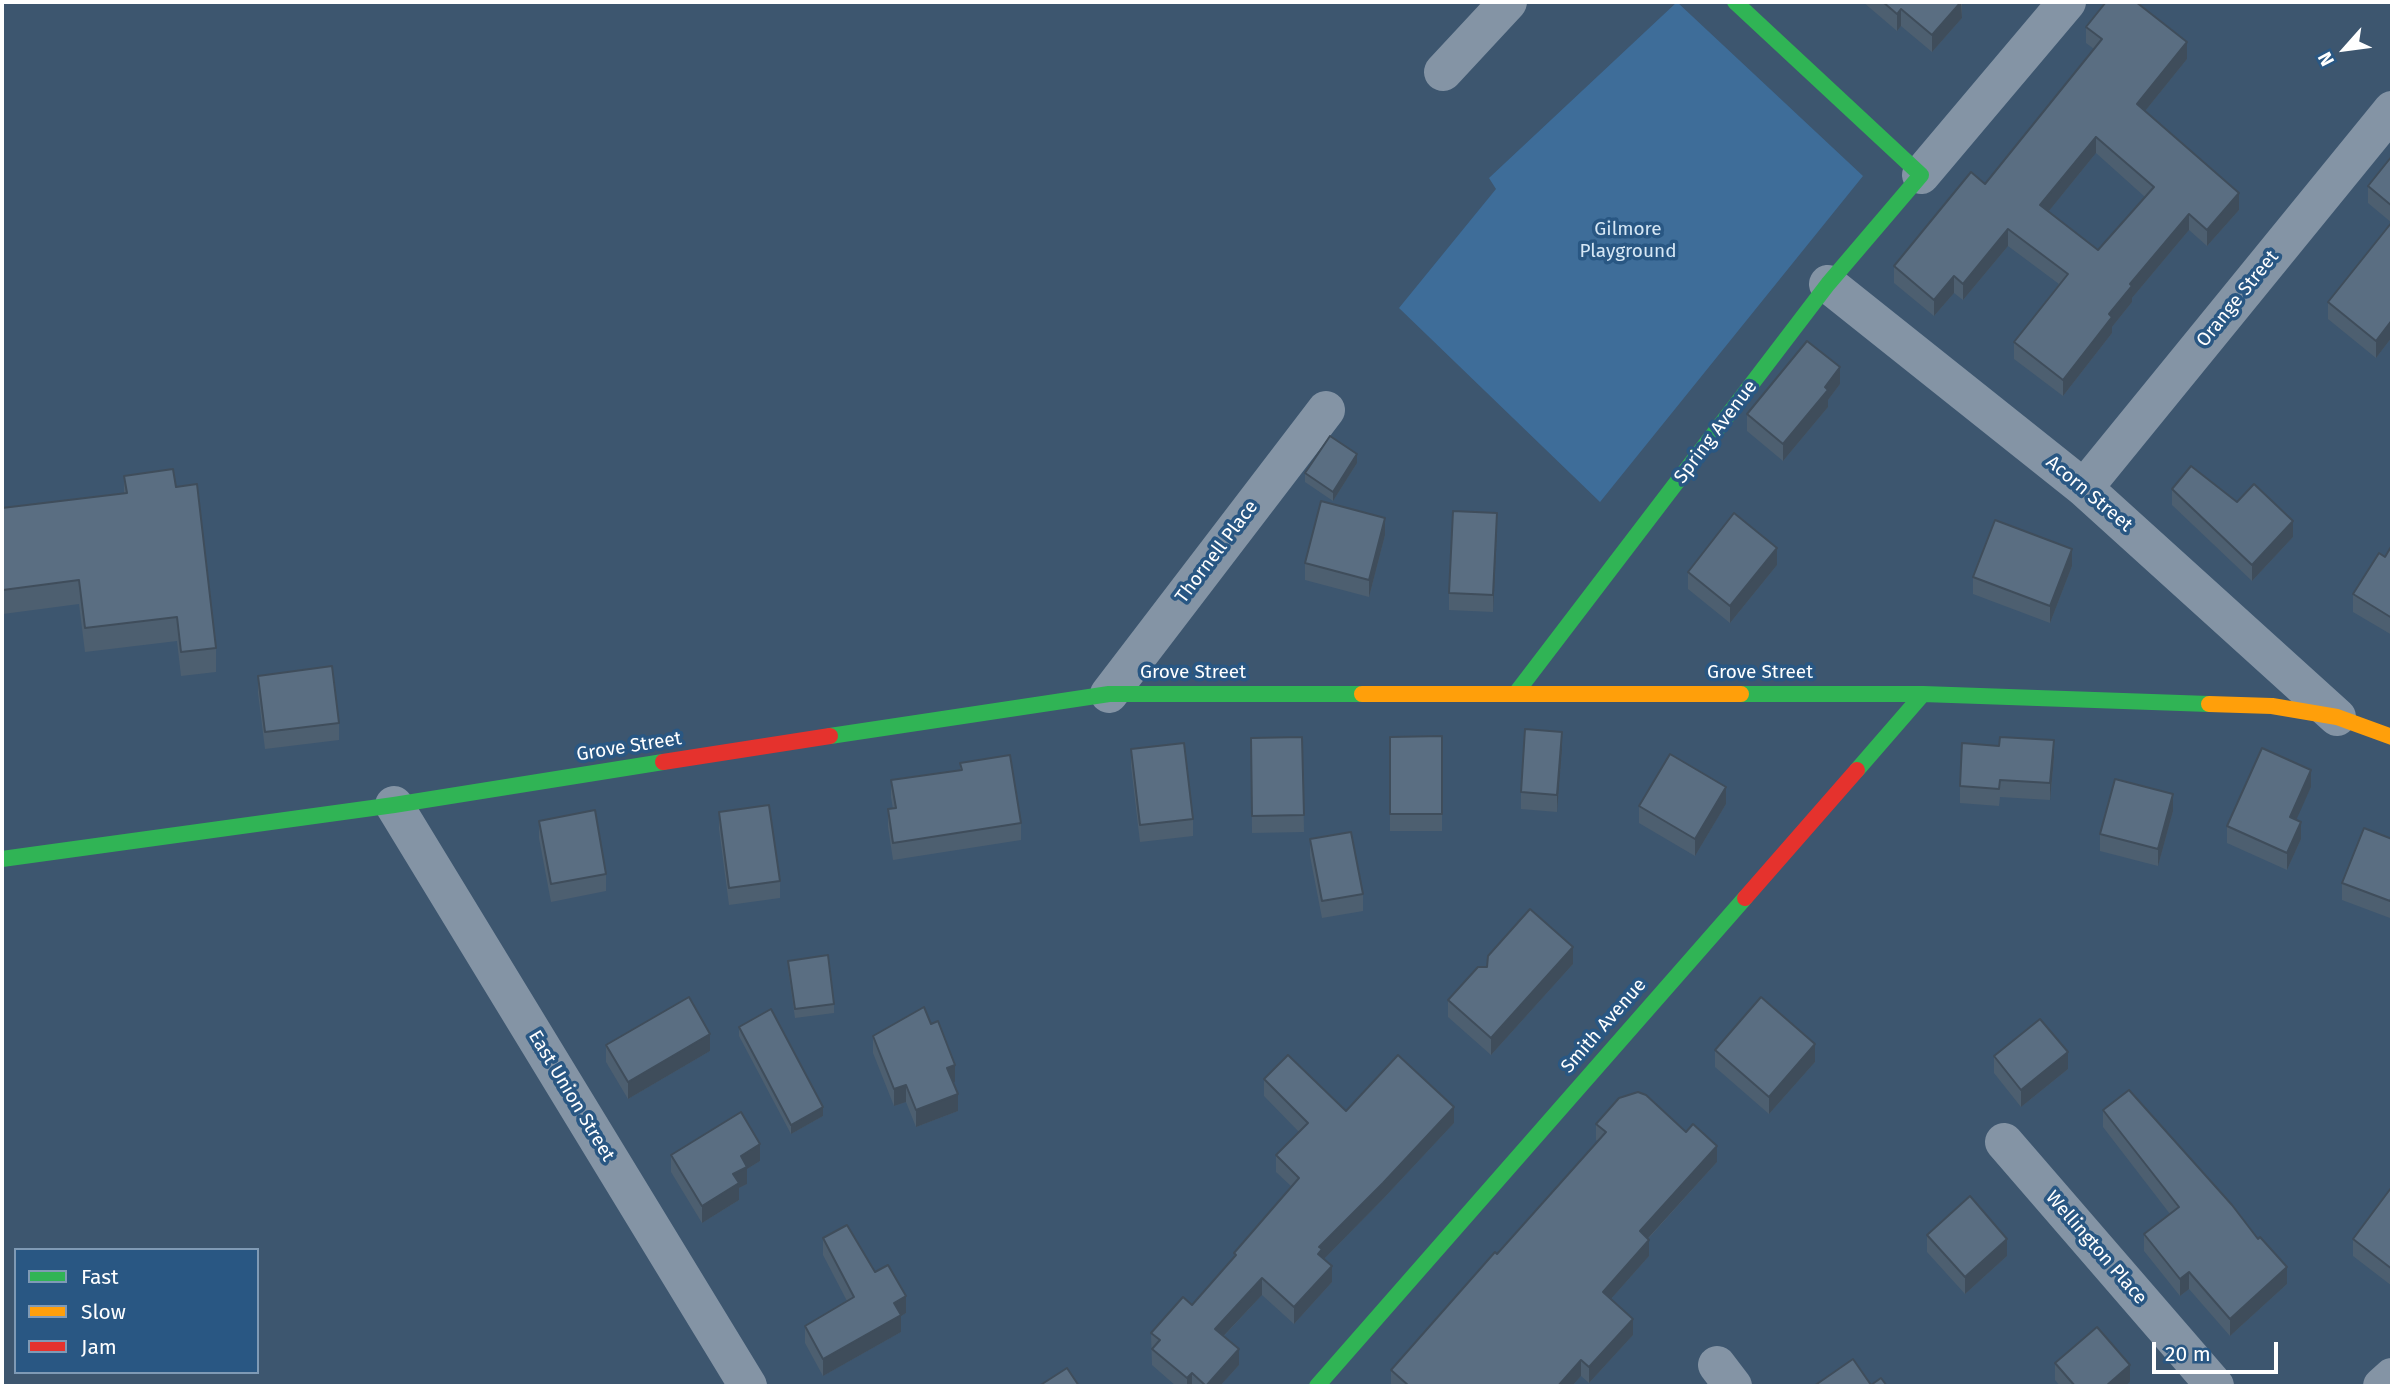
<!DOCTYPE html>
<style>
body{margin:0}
#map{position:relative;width:2394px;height:1388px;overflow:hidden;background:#3d566f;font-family:"Fira Sans",sans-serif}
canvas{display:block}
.frame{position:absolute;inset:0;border:4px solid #fff;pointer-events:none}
.legend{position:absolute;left:14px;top:1248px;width:245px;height:126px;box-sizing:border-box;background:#295783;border:2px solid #7f9ab5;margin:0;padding:9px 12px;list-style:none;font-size:21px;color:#fff}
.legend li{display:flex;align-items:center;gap:14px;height:35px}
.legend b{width:35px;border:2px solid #7f9ab5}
.north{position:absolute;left:2310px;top:14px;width:70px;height:70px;-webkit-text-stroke:5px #295783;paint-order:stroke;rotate:242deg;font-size:19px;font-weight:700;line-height:28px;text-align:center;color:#fff}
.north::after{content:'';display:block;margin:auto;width:24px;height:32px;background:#fff;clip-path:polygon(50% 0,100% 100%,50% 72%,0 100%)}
.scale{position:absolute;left:2152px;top:1342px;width:126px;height:32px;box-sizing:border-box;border:4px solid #fff;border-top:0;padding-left:9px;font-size:21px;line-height:24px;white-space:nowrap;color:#fff;-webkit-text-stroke:5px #295783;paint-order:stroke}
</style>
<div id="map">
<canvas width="2394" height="1388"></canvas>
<div class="frame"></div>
<ul class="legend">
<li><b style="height:9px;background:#30b455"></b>Fast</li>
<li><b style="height:9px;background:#ff9f0a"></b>Slow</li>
<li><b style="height:9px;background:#e5322d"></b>Jam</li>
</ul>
<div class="north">N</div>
<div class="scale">20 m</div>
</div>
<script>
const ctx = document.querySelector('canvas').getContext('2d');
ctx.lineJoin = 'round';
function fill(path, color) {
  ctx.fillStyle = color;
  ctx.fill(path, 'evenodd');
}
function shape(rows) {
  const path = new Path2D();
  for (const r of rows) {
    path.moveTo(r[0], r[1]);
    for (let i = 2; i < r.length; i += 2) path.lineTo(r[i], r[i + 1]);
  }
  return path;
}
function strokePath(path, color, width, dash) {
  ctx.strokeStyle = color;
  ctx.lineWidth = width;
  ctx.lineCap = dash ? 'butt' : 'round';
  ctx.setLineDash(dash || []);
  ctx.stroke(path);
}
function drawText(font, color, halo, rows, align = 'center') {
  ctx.font = font + ' "Fira Sans",sans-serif';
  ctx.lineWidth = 7;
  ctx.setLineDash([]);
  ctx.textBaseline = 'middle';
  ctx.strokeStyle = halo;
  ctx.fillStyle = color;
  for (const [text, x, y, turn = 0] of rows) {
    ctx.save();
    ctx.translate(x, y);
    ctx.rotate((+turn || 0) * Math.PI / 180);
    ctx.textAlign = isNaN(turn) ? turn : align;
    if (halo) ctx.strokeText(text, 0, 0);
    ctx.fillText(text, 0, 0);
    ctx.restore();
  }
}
const green = shape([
 [1677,2,1863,176,1600,502,1399,308,1496,189,1489,178]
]);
const street = shape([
 [1443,72,1508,2],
 [1921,175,2067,2],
 [1828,284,2084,488,2337,717],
 [2084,488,2392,110],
 [1109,694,1326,410],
 [394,805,748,1386],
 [2004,1142,2215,1386],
 [1717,1365,1733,1386],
 [2382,1386,2392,1377]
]);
const fast = shape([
 [1516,693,1828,284,1921,175,1735,2],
 [1741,694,1923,694,2209,704],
 [830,736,1109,694,1362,694],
 [1857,770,1923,694],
 [2,859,394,805,663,762],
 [1317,1386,1745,898]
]);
const slow = shape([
 [1362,694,1741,694],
 [2209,704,2272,706,2337,717,2392,737]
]);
const jam = shape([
 [663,762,830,736],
 [1745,898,1857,770]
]);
const wall = shape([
 [1863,2,1962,2,1962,18,1932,52,1901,26,1897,31],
 [2086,27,2187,59,2145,111,2239,210,2207,246,2189,230,2132,298,2132,302,2112,327,2112,333,2063,396,2014,359,2014,342,2059,284,2008,246,1963,300,1954,293,1934,316,1894,283,1894,266,1985,184,2094,49,2086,43],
 [2096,153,2145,197,2098,250,2048,212],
 [2392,156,2392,337,2376,358,2328,319,2328,302,2392,223,2368,203,2368,186],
 [1840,384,1828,400,1828,407,1783,461,1747,431,1747,414],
 [1357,463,1333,501,1305,482,1305,473],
 [124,476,176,487,216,648,216,672,181,676,177,641,85,652,79,604,3,614,2,508,124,493],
 [2172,489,2237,502,2293,537,2252,581,2172,505],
 [1497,530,1493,612,1449,610,1449,593],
 [1385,535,1369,597,1305,580,1305,563],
 [2392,545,2392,635,2353,612,2353,594,2385,557],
 [1777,565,1730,623,1688,589,1688,572],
 [2072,566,2050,623,1973,594,1973,577],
 [258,676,339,723,339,740,265,749,258,693],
 [1442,736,1442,831,1390,831,1390,737],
 [1302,737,1304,832,1252,833,1251,738],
 [1131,749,1193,819,1193,836,1140,842,1131,766],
 [1562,749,1557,812,1521,809,1521,792],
 [2054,757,2050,800,2000,797,1999,806,1960,803,1960,786],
 [960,763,1021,823,1021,840,893,860,888,827,888,809,893,809,891,797,891,780,960,770],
 [2311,787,2296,819,2301,839,2287,870,2227,843,2227,826],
 [1726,804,1695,856,1639,823,1639,806],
 [2173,811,2158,866,2100,851,2100,834],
 [719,812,780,881,780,898,729,905,719,829],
 [539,821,606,874,606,891,551,902,539,838],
 [1310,839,1363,894,1363,911,1322,918,1310,856],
 [2392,839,2392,913,2390,918,2342,900,2342,883],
 [788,961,834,1004,834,1013,795,1018,788,969],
 [1573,964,1491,1055,1448,1017,1448,1000],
 [739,1027,823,1116,791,1134,739,1036],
 [873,1036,955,1082,953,1083,958,1111,916,1127,906,1102,894,1106,873,1053],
 [606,1045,710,1051,628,1099,606,1062],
 [1715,1050,1815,1062,1769,1114,1715,1067],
 [1994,1056,2068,1069,2021,1107,1994,1073],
 [1264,1079,1346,1111,1454,1123,1383,1199,1324,1259,1332,1282,1294,1324,1262,1295,1224,1336,1239,1365,1220,1386,1176,1386,1152,1365,1151,1333,1192,1305,1234,1258,1234,1253,1292,1187,1276,1172,1276,1155,1299,1132,1264,1096],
 [2103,1110,2287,1284,2230,1336,2189,1289,2180,1296,2144,1251,2144,1234,2170,1214,2103,1127],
 [1596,1124,1717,1162,1648,1239,1649,1256,1611,1299,1633,1335,1589,1383,1581,1376,1572,1386,1391,1386,1391,1370,1598,1141,1596,1140],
 [671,1155,760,1161,747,1169,747,1184,739,1188,739,1200,702,1223,671,1172],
 [2392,1189,2392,1286,2353,1256,2353,1239],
 [1927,1235,2007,1256,1965,1294,1927,1252],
 [823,1238,875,1272,906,1313,901,1316,901,1332,823,1376,805,1343,805,1326,847,1301,823,1255],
 [2055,1363,2130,1382,2125,1386,2060,1386,2055,1380]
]);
const shadedWall = shape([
 [1961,2,1962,18,1932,52,1932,35],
 [1901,9,1901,26,1897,31,1897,14],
 [2187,42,2187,59,2137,121,2137,104],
 [2096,137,2096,153,2040,222,2040,205],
 [2239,193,2239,210,2207,246,2207,230],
 [2189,214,2189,230,2132,298,2132,302,2112,327,2112,333,2063,396,2063,380,2130,284],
 [2008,229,2008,246,1963,300,1963,284],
 [1954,276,1954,293,1934,316,1934,300],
 [2392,320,2392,337,2376,358,2376,341],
 [1840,367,1840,384,1828,400,1828,407,1783,461,1783,444,1825,387],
 [1357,454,1357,463,1333,501,1333,492],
 [1497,513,1497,530,1493,612,1493,595],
 [1385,518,1385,535,1369,597,1369,580],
 [2293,521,2293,537,2252,581,2252,565],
 [1777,548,1777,565,1730,623,1730,606],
 [2072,549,2072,566,2050,623,2050,606],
 [1562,732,1562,749,1557,812,1557,795],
 [2054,740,2054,757,2050,800,2050,783],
 [2311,770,2311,787,2290,834,2290,817],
 [1726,787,1726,804,1695,856,1695,839],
 [2173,794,2173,811,2158,866,2158,849],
 [2301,822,2301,839,2287,870,2287,853],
 [2392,896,2392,913,2390,918,2390,901],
 [1573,947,1573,964,1491,1055,1491,1038],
 [710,1034,710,1051,628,1099,628,1082],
 [1815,1044,1815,1062,1769,1114,1769,1097],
 [2068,1052,2068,1069,2021,1107,2021,1090],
 [955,1065,955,1082,947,1085,947,1068],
 [906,1085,906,1102,894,1106,894,1089],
 [958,1094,958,1111,916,1127,916,1110],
 [823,1107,823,1116,791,1134,791,1125],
 [1454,1107,1454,1123,1383,1199,1322,1261,1318,1254,1319,1247],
 [760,1144,760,1161,747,1169,747,1184,739,1188,739,1200,702,1223,702,1206,733,1174,741,1156],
 [1717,1146,1717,1162,1640,1247,1640,1231],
 [2007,1239,2007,1256,1965,1294,1965,1277],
 [1649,1240,1649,1256,1603,1308,1603,1292],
 [1332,1266,1332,1282,1294,1324,1294,1307],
 [2287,1267,2287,1284,2230,1336,2230,1319],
 [2189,1272,2189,1289,2180,1296,2180,1279],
 [1262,1278,1262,1295,1215,1345,1215,1329],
 [906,1296,906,1313,901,1316,901,1332,823,1376,823,1359,894,1303],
 [1633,1319,1633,1335,1589,1383,1589,1367],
 [1239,1349,1239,1365,1220,1386,1206,1386],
 [1581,1360,1581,1376,1572,1386,1558,1386],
 [2130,1365,2130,1382,2125,1386,2106,1386],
 [1192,1373,1192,1386,1187,1386,1187,1378]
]);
const building = shape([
 [1883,2,1961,2,1932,35,1901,9,1897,14,1883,2],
 [2106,2,2136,2,2187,42,2137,104,2239,193,2207,230,2189,214,2130,284,2132,286,2109,314,2112,317,2063,380,2014,342,2068,274,2008,229,1963,284,1954,276,1934,300,1894,266,1971,172,1985,184,2102,39,2086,27,2106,2],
 [2096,137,2154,187,2098,250,2040,205,2096,137],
 [2392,156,2392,206,2368,186,2392,156],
 [2392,222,2392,320,2376,341,2328,302,2392,222],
 [1807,341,1840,367,1825,387,1828,390,1783,444,1747,414,1807,341],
 [1330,436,1357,454,1333,492,1305,473,1330,436],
 [2191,466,2237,502,2254,484,2293,521,2252,565,2172,489,2191,466],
 [173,469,176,487,197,484,216,648,181,652,177,617,85,628,79,580,3,590,2,508,127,493,124,476,173,469],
 [1321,501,1385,518,1369,580,1305,563,1321,501],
 [1453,511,1497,513,1493,595,1449,593,1453,511],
 [1734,513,1777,548,1730,606,1688,572,1734,513],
 [1995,520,2072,549,2050,606,1973,577,1995,520],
 [2392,545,2392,618,2353,594,2379,553,2385,557,2392,545],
 [332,666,339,723,265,732,258,676,332,666],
 [1525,729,1562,732,1557,795,1521,792,1525,729],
 [1442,736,1442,814,1390,814,1390,737,1442,736],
 [1302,737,1304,815,1252,816,1251,738,1302,737],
 [2000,737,2054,740,2050,783,2000,780,1999,789,1960,786,1962,743,1999,746,2000,737],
 [1184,743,1193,819,1140,825,1131,749,1184,743],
 [2262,748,2311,770,2290,817,2301,822,2287,853,2227,826,2262,748],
 [1670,754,1726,787,1695,839,1639,806,1670,754],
 [1010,755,1021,823,893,843,888,809,896,808,891,780,962,770,960,763,1010,755],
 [2115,779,2173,794,2158,849,2100,834,2115,779],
 [769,805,780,881,729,888,719,812,769,805],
 [595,810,606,874,551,884,539,821,595,810],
 [2364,828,2392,839,2392,896,2390,901,2342,883,2364,828],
 [1351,832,1363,894,1322,901,1310,839,1351,832],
 [1530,909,1573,947,1491,1038,1448,1000,1478,967,1487,967,1488,956,1530,909],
 [828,955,834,1004,795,1009,788,961,828,955],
 [689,997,710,1034,628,1082,606,1045,689,997],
 [1761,997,1815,1044,1769,1097,1715,1050,1761,997],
 [924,1007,931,1024,938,1021,955,1065,947,1068,958,1094,916,1110,906,1085,894,1089,873,1036,924,1007],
 [771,1009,823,1107,791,1125,739,1027,771,1009],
 [2040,1019,2068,1052,2021,1090,1994,1056,2040,1019],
 [1288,1055,1346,1111,1398,1055,1454,1107,1383,1183,1319,1247,1322,1249,1318,1254,1332,1266,1294,1307,1262,1278,1215,1329,1239,1349,1206,1386,1192,1373,1187,1378,1152,1349,1160,1340,1151,1333,1183,1297,1192,1305,1236,1255,1234,1253,1299,1178,1276,1155,1308,1123,1264,1079,1288,1055],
 [2129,1090,2232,1205,2258,1239,2260,1237,2287,1267,2230,1319,2189,1272,2180,1279,2144,1234,2179,1207,2103,1110,2129,1090],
 [1638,1092,1646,1095,1686,1132,1693,1124,1717,1146,1640,1231,1649,1240,1603,1292,1633,1319,1589,1367,1581,1360,1558,1386,1409,1386,1391,1370,1495,1252,1497,1254,1606,1132,1596,1124,1619,1098,1638,1092],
 [741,1112,760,1144,741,1156,747,1167,733,1174,739,1183,702,1206,671,1155,741,1112],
 [2391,1188,2392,1189,2392,1269,2353,1239,2391,1188],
 [1970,1196,2007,1239,1965,1277,1927,1235,1970,1196],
 [847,1225,875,1272,888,1265,906,1296,894,1303,901,1315,823,1359,805,1326,854,1297,823,1238,847,1225],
 [2097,1327,2130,1365,2106,1386,2075,1386,2055,1363,2097,1327],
 [1853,1359,1871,1385,1881,1378,1887,1386,1814,1386,1853,1359],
 [1067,1368,1079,1386,1039,1386,1067,1368]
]);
const parkNames = [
 ["Gilmore",1628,230],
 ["Playground",1628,252]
];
const streetNames = [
 ["Orange Street",2238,299,-51],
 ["Spring Avenue",1716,432,-53],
 ["Acorn Street",2089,494,40],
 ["Thornell Place",1217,552,-53],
 ["Grove Street",1193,673],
 ["Grove Street",1760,673],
 ["Grove Street",629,747,-9],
 ["Smith Avenue",1604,1026,-49],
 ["East Union Street",571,1096,59],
 ["Wellington Place",2096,1248,49]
];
fill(green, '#3e6d99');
strokePath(street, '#8494a5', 38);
strokePath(fast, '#30b455', 16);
strokePath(slow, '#ff9f0a', 16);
strokePath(jam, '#e5322d', 16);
fill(wall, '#4d5f70');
fill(shadedWall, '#3f4d5b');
fill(building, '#5a6e82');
strokePath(building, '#3f4d5b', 2);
drawText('19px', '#d6e7f5', '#295783', parkNames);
drawText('19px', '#fff', '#295783', streetNames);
</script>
